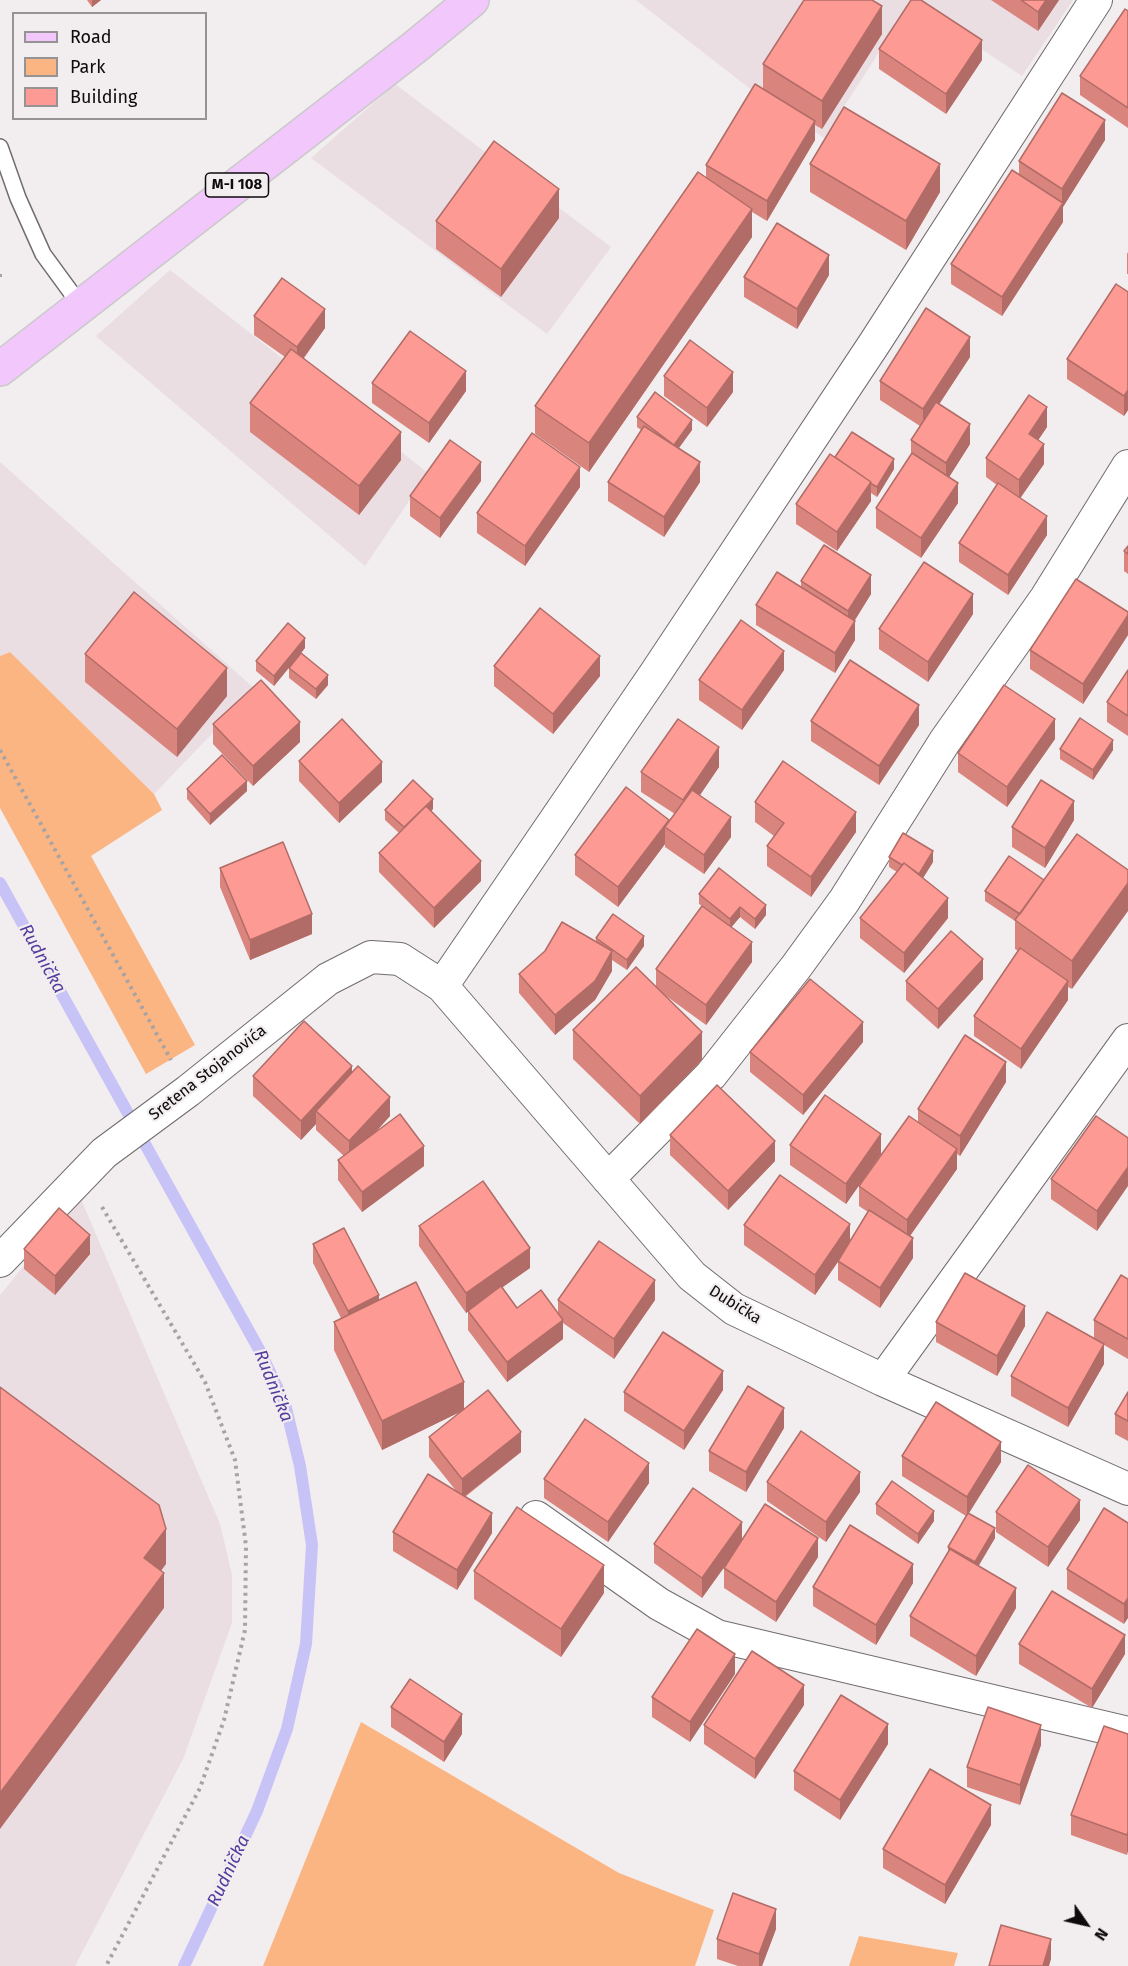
<!DOCTYPE html>
<meta charset="utf-8">
<style>
body{margin:0}
#map{position:relative;width:1128px;height:1966px;overflow:hidden;background:#f2edef;font-family:"Fira Sans",sans-serif}
canvas{display:block}
.legend{position:absolute;left:12px;top:12px;width:195px;height:108px;box-sizing:border-box;background:#f2edef;border:2px solid #969394;margin:0;padding:8px 10px;list-style:none;font-size:18px;color:#0d0b0c}
.legend li{display:flex;align-items:center;gap:12px;height:30px}
.legend b{width:30px;border:2px solid #969394}
.north{position:absolute;left:1056px;top:1894px;width:60px;height:60px;-webkit-text-stroke:4px #f2edef;paint-order:stroke;rotate:124deg;font-size:16px;font-weight:700;line-height:24px;text-align:center;color:#0d0b0c}
.north::after{content:'';display:block;margin:auto;width:21px;height:27px;background:#0d0b0c;clip-path:polygon(50% 0,100% 100%,50% 72%,0 100%)}
</style>
<div id="map">
<canvas width="1128" height="1966"></canvas>
<ul class="legend">
<li><b style="height:8px;background:#f2c7fb"></b>Road</li>
<li><b style="height:16px;background:#fbb582"></b>Park</li>
<li><b style="height:16px;background:#fd9a93"></b>Building</li>
</ul>
<div class="north">N</div>
</div>
<script>
const ctx = document.querySelector('canvas').getContext('2d');
ctx.lineJoin = 'round';
function fill(path, color) {
  ctx.fillStyle = color;
  ctx.fill(path, 'evenodd');
}
function shape(rows) {
  const path = new Path2D();
  for (const r of rows) {
    path.moveTo(r[0], r[1]);
    for (let i = 2; i < r.length; i += 2) path.lineTo(r[i], r[i + 1]);
  }
  return path;
}
function strokePath(path, color, width, dash) {
  ctx.strokeStyle = color;
  ctx.lineWidth = width;
  ctx.lineCap = dash ? 'butt' : 'round';
  ctx.setLineDash(dash || []);
  ctx.stroke(path);
}
function drawText(font, color, halo, rows, align = 'center') {
  ctx.font = font + ' "Fira Sans",sans-serif';
  ctx.lineWidth = 4.5;
  ctx.setLineDash([]);
  ctx.textBaseline = 'middle';
  ctx.strokeStyle = halo;
  ctx.fillStyle = color;
  for (const [text, x, y, turn = 0] of rows) {
    ctx.save();
    ctx.translate(x, y);
    ctx.rotate((+turn || 0) * Math.PI / 180);
    ctx.textAlign = isNaN(turn) ? turn : align;
    if (halo) ctx.strokeText(text, 0, 0);
    ctx.fillText(text, 0, 0);
    ctx.restore();
  }
}
const built = shape([
 [636,0,1073,0,1022,76,911,2,824,138,753,91],
 [395,84,611,247,547,334,311,158],
 [170,270,428,473,365,566,96,336],
 [0,462,255,689,154,794,10,652,0,656],
 [80,1197,220,1524,232,1575,232,1623,183,1759,75,1966,0,1966,0,1295]
]);
const green = shape([
 [10,652,154,794,162,810,91,856,195,1045,146,1074,0,808,0,656],
 [361,1722,619,1873,714,1910,695,1966,263,1966],
 [859,1936,958,1953,954,1966,849,1966]
]);
const stream = shape([
 [0,883,261,1353,285,1404,300,1466,312,1545,306,1644,287,1729,257,1811,184,1966]
]);
const path = shape([
 [0,274,0,280],
 [0,750,171,1060],
 [102,1207,205,1382,235,1460,246,1546,245,1630,224,1720,200,1788,106,1966]
]);
const lane = shape([
 [0,147,18,198,43,254,81,306]
]);
const street = shape([
 [442,986,655,674,874,344,1096,0],
 [608,1179,711,1075,796,967,844,901,945,741,1046,598,1128,466],
 [0,1261,104,1153,188,1091,328,979,371,957,400,959,442,986,692,1276,734,1309,883,1380,1128,1489],
 [883,1380,1128,1040],
 [536,1517,659,1604,717,1636,1128,1733]
]);
const primary = shape([
 [0,369,415,47,472,0]
]);
const wall = shape([
 [87,0,101,0,92,7],
 [991,0,1059,0,1038,31],
 [1128,11,1128,128,1080,95,1080,76],
 [882,34,822,129,815,125,815,140,767,221,752,212,752,237,589,472,535,434,535,406,706,177,706,165,763,89,763,64],
 [879,49,982,60,946,114,879,69],
 [1105,140,1063,207,1063,222,1002,316,951,284,951,264,1019,174,1019,161],
 [810,164,940,192,906,250,810,192],
 [559,218,501,297,436,249,436,221],
 [1128,252,1128,274,1127,274,1127,254],
 [829,275,797,329,744,297,744,277],
 [1128,292,1128,410,1124,416,1067,379,1067,359],
 [254,316,325,328,304,358,401,460,359,515,250,432,250,403,285,357,254,335],
 [970,357,939,404,970,444,949,477,958,503,921,558,876,528,876,508,911,454,911,440,920,426,880,400,880,381],
 [664,376,733,392,707,427,664,396],
 [372,383,466,391,429,443,372,403],
 [637,417,692,430,678,448,700,482,664,537,608,501,608,482,641,430,637,427],
 [1047,427,1038,440,1044,464,1020,498,1047,535,1008,595,959,562,959,543,997,485,986,477,986,458],
 [835,457,894,469,877,497,871,493,871,501,837,551,796,524,796,504],
 [481,481,440,538,410,516,410,496],
 [580,487,525,566,477,533,477,513],
 [1128,546,1128,574,1124,571,1124,551],
 [801,581,871,594,855,620,855,640,835,673,756,625,756,605,801,587],
 [1128,612,1128,635,1083,704,1030,669,1030,650],
 [973,614,928,682,879,649,879,629],
 [305,648,301,653,328,685,316,699,289,678,289,668,291,665,274,686,256,671,256,661],
 [85,654,227,696,177,757,85,682],
 [494,666,600,676,553,734,494,686],
 [784,670,742,730,699,700,699,680],
 [1128,670,1128,736,1107,722,1107,702],
 [811,721,919,725,879,785,811,741],
 [213,724,300,742,253,786,213,744],
 [1055,739,1007,807,958,772,958,753],
 [1060,749,1113,750,1093,780,1060,759],
 [299,761,382,782,339,823,299,781],
 [719,767,700,795,731,837,704,874,665,847,665,844,618,907,575,875,575,855,669,822,675,814,641,792,641,772],
 [187,789,247,791,210,825,187,799],
 [755,802,856,832,811,897,767,866,767,846,774,836,755,822],
 [433,809,431,811,481,881,434,928,379,872,379,853,399,833,385,820,385,810],
 [1074,820,1045,868,1012,847,1012,827],
 [1077,834,1072,989,1068,987,1068,1000,1021,1069,974,1036,974,1016,1018,951,1015,949,1015,921,985,901,985,891,1044,880],
 [889,857,933,862,923,878,948,918,904,973,860,938,860,918,897,872,889,867],
 [220,868,312,934,250,960,220,887],
 [699,894,766,915,755,929,740,917,731,927,752,962,706,1025,662,993,702,1060,640,1124,573,1059,573,1030,656,987,656,969,702,906,699,904],
 [596,938,644,946,627,970,612,960,612,971,595,1000,555,1035,519,993,519,974,596,942],
 [983,979,938,1029,906,1000,906,981],
 [863,1042,803,1115,750,1072,750,1052],
 [352,1072,390,1116,374,1134,424,1166,362,1212,338,1180,338,1160,344,1156,316,1130,316,1124,301,1140,253,1096,253,1076],
 [1006,1082,960,1156,957,1154,957,1169,910,1236,913,1258,880,1308,838,1280,838,1262,815,1295,744,1245,744,1225,850,1241,868,1212,859,1206,859,1186,918,1122,918,1109],
 [670,1135,775,1161,728,1210,670,1155],
 [1128,1138,1097,1231,1051,1199,1051,1179],
 [790,1145,881,1154,846,1204,790,1165],
 [419,1226,530,1268,502,1287,517,1308,558,1312,558,1300,655,1300,614,1359,563,1323,563,1339,507,1382,468,1330,468,1311,466,1313,419,1246],
 [313,1244,379,1300,464,1409,521,1452,465,1497,492,1533,457,1590,393,1551,393,1532,457,1492,429,1457,429,1437,460,1412,382,1450,334,1350,334,1322,341,1318,313,1263],
 [24,1249,90,1254,55,1295,24,1269],
 [1128,1279,1128,1359,1104,1345,1104,1364,1068,1427,1011,1396,1011,1376,1094,1338,1094,1320],
 [936,1322,1025,1326,997,1376,936,1342],
 [723,1390,684,1450,624,1411,624,1392],
 [1128,1392,1128,1441,1115,1434,1115,1414],
 [784,1428,746,1492,709,1471,709,1451],
 [902,1456,1001,1462,969,1513,995,1538,978,1566,1016,1608,976,1676,910,1636,910,1616,948,1552,948,1547,966,1516,902,1476],
 [544,1479,649,1483,608,1542,544,1498],
 [767,1482,860,1492,826,1542,767,1501],
 [876,1504,934,1521,918,1544,876,1514],
 [996,1512,1080,1520,1048,1567,996,1532],
 [1128,1523,1124,1624,1067,1589,1067,1569],
 [742,1540,818,1557,776,1622,724,1588,724,1568,731,1558,702,1598,654,1563,654,1544],
 [474,1571,604,1593,561,1657,474,1599],
 [913,1583,876,1645,813,1606,813,1587],
 [1019,1644,1125,1654,1092,1708,1019,1664],
 [735,1674,690,1742,652,1717,652,1697],
 [804,1705,755,1779,704,1744,704,1725],
 [391,1707,462,1734,444,1762,391,1727],
 [1128,1734,1127,1855,1071,1835,1071,1815],
 [888,1744,840,1820,794,1790,794,1771],
 [1041,1745,1020,1805,967,1787,967,1767],
 [991,1825,945,1904,883,1868,883,1849],
 [776,1929,762,1966,738,1966,717,1959,717,1939]
]);
const shadedWall = shape([
 [92,0,101,0,92,7],
 [1046,0,1059,0,1038,31,1038,12],
 [882,6,882,34,822,129,822,101],
 [982,40,982,60,946,114,946,94],
 [1105,120,1105,140,1063,207,1063,222,1002,316,1002,297,1062,204,1062,189],
 [815,121,815,140,767,221,767,201],
 [940,164,940,192,906,250,906,221],
 [559,189,559,218,501,297,501,269],
 [752,209,752,237,589,472,589,443],
 [829,255,829,275,797,329,797,309],
 [325,309,325,328,297,367,297,347],
 [970,337,970,357,923,429,923,409],
 [466,371,466,391,429,443,429,423],
 [733,372,733,392,707,427,707,408],
 [1128,390,1128,410,1124,416,1124,396],
 [1047,407,1047,427,1029,454,1029,434],
 [692,420,692,430,674,455,674,445],
 [970,424,970,444,946,482,946,463],
 [401,432,401,460,359,515,359,486],
 [1044,444,1044,464,1019,500,1019,480],
 [894,459,894,469,877,497,877,487],
 [481,462,481,481,440,538,440,518],
 [700,462,700,482,664,537,664,517],
 [580,467,580,487,525,566,525,546],
 [871,482,871,501,837,551,837,532],
 [958,483,958,503,921,558,921,538],
 [1047,516,1047,535,1008,595,1008,575],
 [871,575,871,594,848,631,848,611],
 [973,594,973,614,928,682,928,662],
 [1128,615,1128,635,1083,704,1083,684],
 [855,621,855,640,835,673,835,653],
 [305,638,305,648,274,686,274,676],
 [784,651,784,670,742,730,742,710],
 [600,656,600,676,553,734,553,714],
 [227,668,227,696,177,757,177,729],
 [328,675,328,685,316,699,316,689],
 [919,705,919,725,879,785,879,766],
 [1055,719,1055,739,1007,807,1007,787],
 [300,722,300,742,253,786,253,766],
 [1113,740,1113,750,1093,780,1093,770],
 [719,747,719,767,683,820,683,800],
 [382,762,382,782,339,823,339,803],
 [247,781,247,791,210,825,210,814],
 [433,799,433,809,406,839,406,829],
 [1074,801,1074,820,1045,868,1045,848],
 [856,812,856,832,811,897,811,877],
 [731,817,731,837,704,874,704,855],
 [669,820,669,830,665,827,665,844,618,907,618,887],
 [933,851,933,862,918,886,918,875],
 [481,861,481,881,434,928,434,908],
 [1128,883,1128,911,1072,989,1072,961],
 [948,898,948,918,904,973,904,953],
 [766,905,766,915,755,929,755,919],
 [740,907,740,917,730,929,730,919],
 [312,914,312,934,250,960,250,940],
 [644,936,644,946,627,970,627,960],
 [752,942,752,962,706,1025,706,1005],
 [612,951,612,971,595,1000,555,1035,555,1015],
 [983,959,983,979,938,1029,938,1009],
 [1068,981,1068,1000,1021,1069,1021,1049],
 [863,1022,863,1042,803,1115,803,1095],
 [702,1032,702,1060,640,1124,640,1096],
 [1006,1062,1006,1082,960,1156,960,1136],
 [352,1066,352,1086,316,1111,316,1124,301,1140,301,1121],
 [390,1097,390,1116,349,1161,349,1141],
 [881,1134,881,1154,846,1204,846,1184],
 [775,1141,775,1161,728,1210,728,1191],
 [424,1146,424,1166,362,1212,362,1192],
 [957,1149,957,1169,907,1240,907,1220],
 [1128,1167,1128,1186,1097,1231,1097,1211],
 [850,1224,850,1244,815,1295,815,1275],
 [90,1235,90,1254,55,1295,55,1276],
 [913,1238,913,1258,880,1308,880,1288],
 [530,1248,530,1268,466,1313,466,1293],
 [655,1280,655,1300,614,1359,614,1339],
 [379,1295,379,1315,348,1331,348,1311],
 [1025,1306,1025,1326,997,1376,997,1356],
 [563,1320,563,1339,507,1382,507,1362],
 [1104,1344,1104,1364,1068,1427,1068,1408],
 [723,1371,723,1390,684,1450,684,1431],
 [464,1382,464,1410,382,1450,382,1421],
 [784,1408,784,1428,746,1492,746,1472],
 [521,1432,521,1452,462,1498,462,1479],
 [1001,1442,1001,1462,967,1516,967,1497],
 [649,1463,649,1483,608,1542,608,1522],
 [860,1472,860,1492,826,1542,826,1522],
 [1080,1500,1080,1520,1048,1567,1048,1547],
 [934,1511,934,1521,918,1544,918,1534],
 [492,1513,492,1533,457,1590,457,1570],
 [742,1522,742,1542,702,1598,702,1578],
 [995,1528,995,1538,975,1572,975,1562],
 [166,1529,166,1564,144,1594,144,1558],
 [818,1538,818,1557,776,1622,776,1602],
 [913,1564,913,1583,876,1645,876,1625],
 [604,1565,604,1593,561,1657,561,1629],
 [164,1573,164,1608,0,1829,0,1793],
 [1016,1588,1016,1608,976,1676,976,1656],
 [1128,1598,1128,1618,1124,1624,1124,1604],
 [1125,1635,1125,1654,1092,1708,1092,1689],
 [735,1654,735,1674,690,1742,690,1722],
 [804,1685,804,1705,755,1779,755,1759],
 [462,1714,462,1734,444,1762,444,1742],
 [888,1724,888,1744,840,1820,840,1800],
 [1041,1725,1041,1745,1020,1805,1020,1785],
 [991,1805,991,1825,945,1904,945,1885],
 [1128,1832,1128,1851,1127,1855,1127,1835],
 [776,1909,776,1929,762,1966,759,1966,759,1954],
 [1051,1939,1051,1959,1049,1966,1043,1966]
]);
const building = shape([
 [804,0,872,0,882,6,822,101,763,64,804,0],
 [911,0,921,0,982,40,946,94,879,49,911,0],
 [1021,0,1046,0,1038,12,1021,0],
 [1125,9,1128,11,1128,108,1080,76,1125,9],
 [755,84,815,121,767,201,706,165,755,84],
 [1062,93,1105,120,1062,189,1019,161,1062,93],
 [844,107,940,164,906,221,810,164,844,107],
 [494,141,559,189,501,269,436,221,494,141],
 [1012,170,1063,203,1002,297,951,264,1012,170],
 [698,172,752,209,589,443,535,406,698,172],
 [777,223,829,255,797,309,744,277,777,223],
 [282,278,325,309,297,347,254,316,282,278],
 [1116,284,1128,292,1128,390,1124,396,1067,359,1116,284],
 [926,308,970,337,923,409,880,381,926,308],
 [410,331,466,371,429,423,372,383,410,331],
 [690,340,733,372,707,408,664,376,690,340],
 [291,349,401,432,359,486,250,403,291,349],
 [655,392,692,420,674,445,637,417,655,392],
 [1029,395,1047,407,1029,434,1044,444,1019,480,986,458,1029,395],
 [936,402,970,424,946,463,911,440,936,402],
 [644,426,700,462,664,517,608,482,644,426],
 [852,432,894,459,877,487,870,483,871,482,835,457,852,432],
 [532,433,580,467,525,546,477,513,532,433],
 [450,440,481,462,440,518,410,496,450,440],
 [912,453,958,483,921,538,876,508,912,453],
 [830,454,871,482,837,532,796,504,830,454],
 [998,483,1047,516,1008,575,959,543,998,483],
 [824,545,871,575,848,611,801,581,824,545],
 [1128,546,1128,554,1124,551,1128,546],
 [924,562,973,594,928,662,879,629,924,562],
 [777,572,855,621,835,653,756,605,777,572],
 [1076,579,1128,612,1128,615,1083,684,1030,650,1076,579],
 [134,592,227,668,177,729,85,654,134,592],
 [540,608,600,656,553,714,494,666,540,608],
 [741,620,784,651,742,710,699,680,741,620],
 [288,623,305,638,274,676,256,661,288,623],
 [301,653,328,675,316,689,289,668,301,653],
 [850,660,919,705,879,766,811,721,850,660],
 [1128,670,1128,716,1107,702,1128,670],
 [261,680,300,722,253,766,213,724,261,680],
 [1004,685,1055,719,1007,787,958,753,1004,685],
 [1080,718,1113,740,1093,770,1060,749,1080,718],
 [342,719,382,762,339,803,299,761,342,719],
 [678,719,719,747,683,800,641,772,678,719],
 [222,755,247,781,210,814,187,789,222,755],
 [783,761,856,812,811,877,767,846,784,823,755,802,783,761],
 [413,780,433,799,404,827,385,810,413,780],
 [1041,780,1074,801,1045,848,1012,827,1041,780],
 [626,787,669,820,618,887,575,855,626,787],
 [692,790,731,817,704,855,665,827,692,790],
 [426,806,481,861,434,908,379,853,426,806],
 [903,833,933,851,919,874,904,863,902,865,889,857,903,833],
 [1077,834,1128,870,1128,883,1072,961,1015,920,1077,834],
 [283,842,312,914,250,940,220,868,283,842],
 [1009,856,1044,880,1020,914,985,891,1009,856],
 [904,863,948,898,904,953,860,918,904,863],
 [719,868,766,905,755,919,740,907,730,919,699,894,719,868],
 [702,906,752,942,706,1005,656,969,702,906],
 [613,914,644,936,627,960,596,938,613,914],
 [562,922,612,951,595,981,555,1015,519,974,545,951,562,922],
 [951,931,983,959,938,1009,906,981,951,931],
 [1020,948,1068,981,1021,1049,974,1016,1020,948],
 [636,967,702,1032,640,1096,573,1030,636,967],
 [810,979,863,1022,803,1095,750,1052,810,979],
 [304,1021,352,1066,301,1121,253,1076,304,1021],
 [965,1035,1006,1062,960,1136,918,1109,965,1035],
 [358,1066,390,1097,349,1141,316,1111,358,1066],
 [717,1085,775,1141,728,1191,670,1135,717,1085],
 [825,1095,881,1134,846,1184,790,1145,825,1095],
 [400,1114,424,1146,362,1192,338,1160,400,1114],
 [909,1116,957,1149,907,1220,859,1186,909,1116],
 [1096,1116,1128,1138,1128,1167,1097,1211,1051,1179,1096,1116],
 [780,1175,850,1224,815,1275,744,1225,780,1175],
 [483,1181,530,1248,466,1293,419,1226,483,1181],
 [59,1208,90,1235,55,1276,24,1249,59,1208],
 [869,1210,913,1238,880,1288,838,1261,869,1210],
 [344,1228,379,1295,348,1311,313,1244,344,1228],
 [599,1241,655,1280,614,1339,558,1300,599,1241],
 [965,1273,1025,1306,997,1356,936,1322,965,1273],
 [1121,1275,1128,1279,1128,1339,1094,1320,1121,1275],
 [416,1282,464,1382,382,1421,334,1322,416,1282],
 [501,1286,517,1308,541,1290,563,1320,507,1362,468,1311,501,1286],
 [1047,1312,1104,1344,1068,1408,1011,1376,1047,1312],
 [663,1332,723,1371,684,1431,624,1392,663,1332],
 [748,1386,784,1408,746,1472,709,1451,748,1386],
 [0,1387,159,1505,166,1529,144,1558,164,1573,0,1793,0,1387],
 [488,1390,521,1432,462,1479,429,1437,488,1390],
 [1128,1392,1128,1421,1115,1414,1128,1392],
 [936,1402,1001,1442,967,1497,902,1456,936,1402],
 [585,1419,649,1463,608,1522,544,1479,585,1419],
 [801,1431,860,1472,826,1522,767,1482,801,1431],
 [1028,1465,1080,1500,1048,1547,996,1512,1028,1465],
 [428,1474,492,1513,457,1570,393,1532,428,1474],
 [892,1481,934,1511,918,1534,876,1504,892,1481],
 [693,1488,742,1522,702,1578,654,1544,693,1488],
 [765,1504,818,1538,776,1602,724,1568,765,1504],
 [517,1507,604,1565,561,1629,474,1571,517,1507],
 [1104,1508,1128,1523,1128,1598,1124,1604,1067,1569,1104,1508],
 [968,1513,995,1528,975,1562,948,1547,968,1513],
 [850,1525,913,1564,876,1625,813,1587,850,1525],
 [950,1549,1016,1588,976,1656,910,1616,950,1549],
 [1052,1591,1125,1635,1092,1689,1019,1644,1052,1591],
 [697,1629,735,1654,690,1722,652,1697,697,1629],
 [752,1651,804,1685,755,1759,704,1725,752,1651],
 [410,1679,462,1714,444,1742,391,1707,410,1679],
 [841,1695,888,1724,840,1800,794,1771,841,1695],
 [988,1707,1041,1725,1020,1785,967,1767,988,1707],
 [1104,1726,1128,1734,1128,1832,1127,1835,1071,1815,1104,1726],
 [930,1769,991,1805,945,1885,883,1849,930,1769],
 [733,1893,776,1909,759,1954,717,1939,733,1893],
 [1001,1925,1051,1939,1043,1966,989,1966,1001,1925]
]);
const shields = [
 [237,185,63]
];
const shieldNames = [
 ["M-I 108",237,185]
];
const streetNames = [
 ["Sretena Stojanovića",208,1073,-38],
 ["Dubička",735,1305,32]
];
const waterNames = [
 ["Rudnička",42,959,61],
 ["Rudnička",273,1386,68],
 ["Rudnička",229,1871,-65]
];
fill(built, '#eadee3');
fill(green, '#fbb582');
strokePath(stream, '#c7c3f7', 12);
strokePath(lane, '#716c6e', 18);
strokePath(street, '#716c6e', 34);
strokePath(primary, '#cac9ca', 36);
strokePath(path, '#a7a3a4', 4, [3, 4.5]);
strokePath(lane, '#fff', 15);
strokePath(street, '#fff', 32);
strokePath(primary, '#f2c7fb', 33);
fill(wall, '#da847e');
fill(shadedWall, '#b16c67');
fill(building, '#fd9a93');
strokePath(building, '#b16c67', 1.5);
for (const [x, y, w] of shields) {
  const box = new Path2D();
  box.roundRect(x - w / 2, y - 12, w, 24, 4.5);
  ctx.fillStyle = '#f2edef';
  ctx.fill(box);
  strokePath(box, '#0d0b0c', 1.5);
}
drawText('bold 15px', '#0d0b0c', null, shieldNames);
drawText('16px', '#0d0b0c', '#f2edef', streetNames);
drawText('italic 18px', '#523d9e', '#f2edef', waterNames);
</script>
